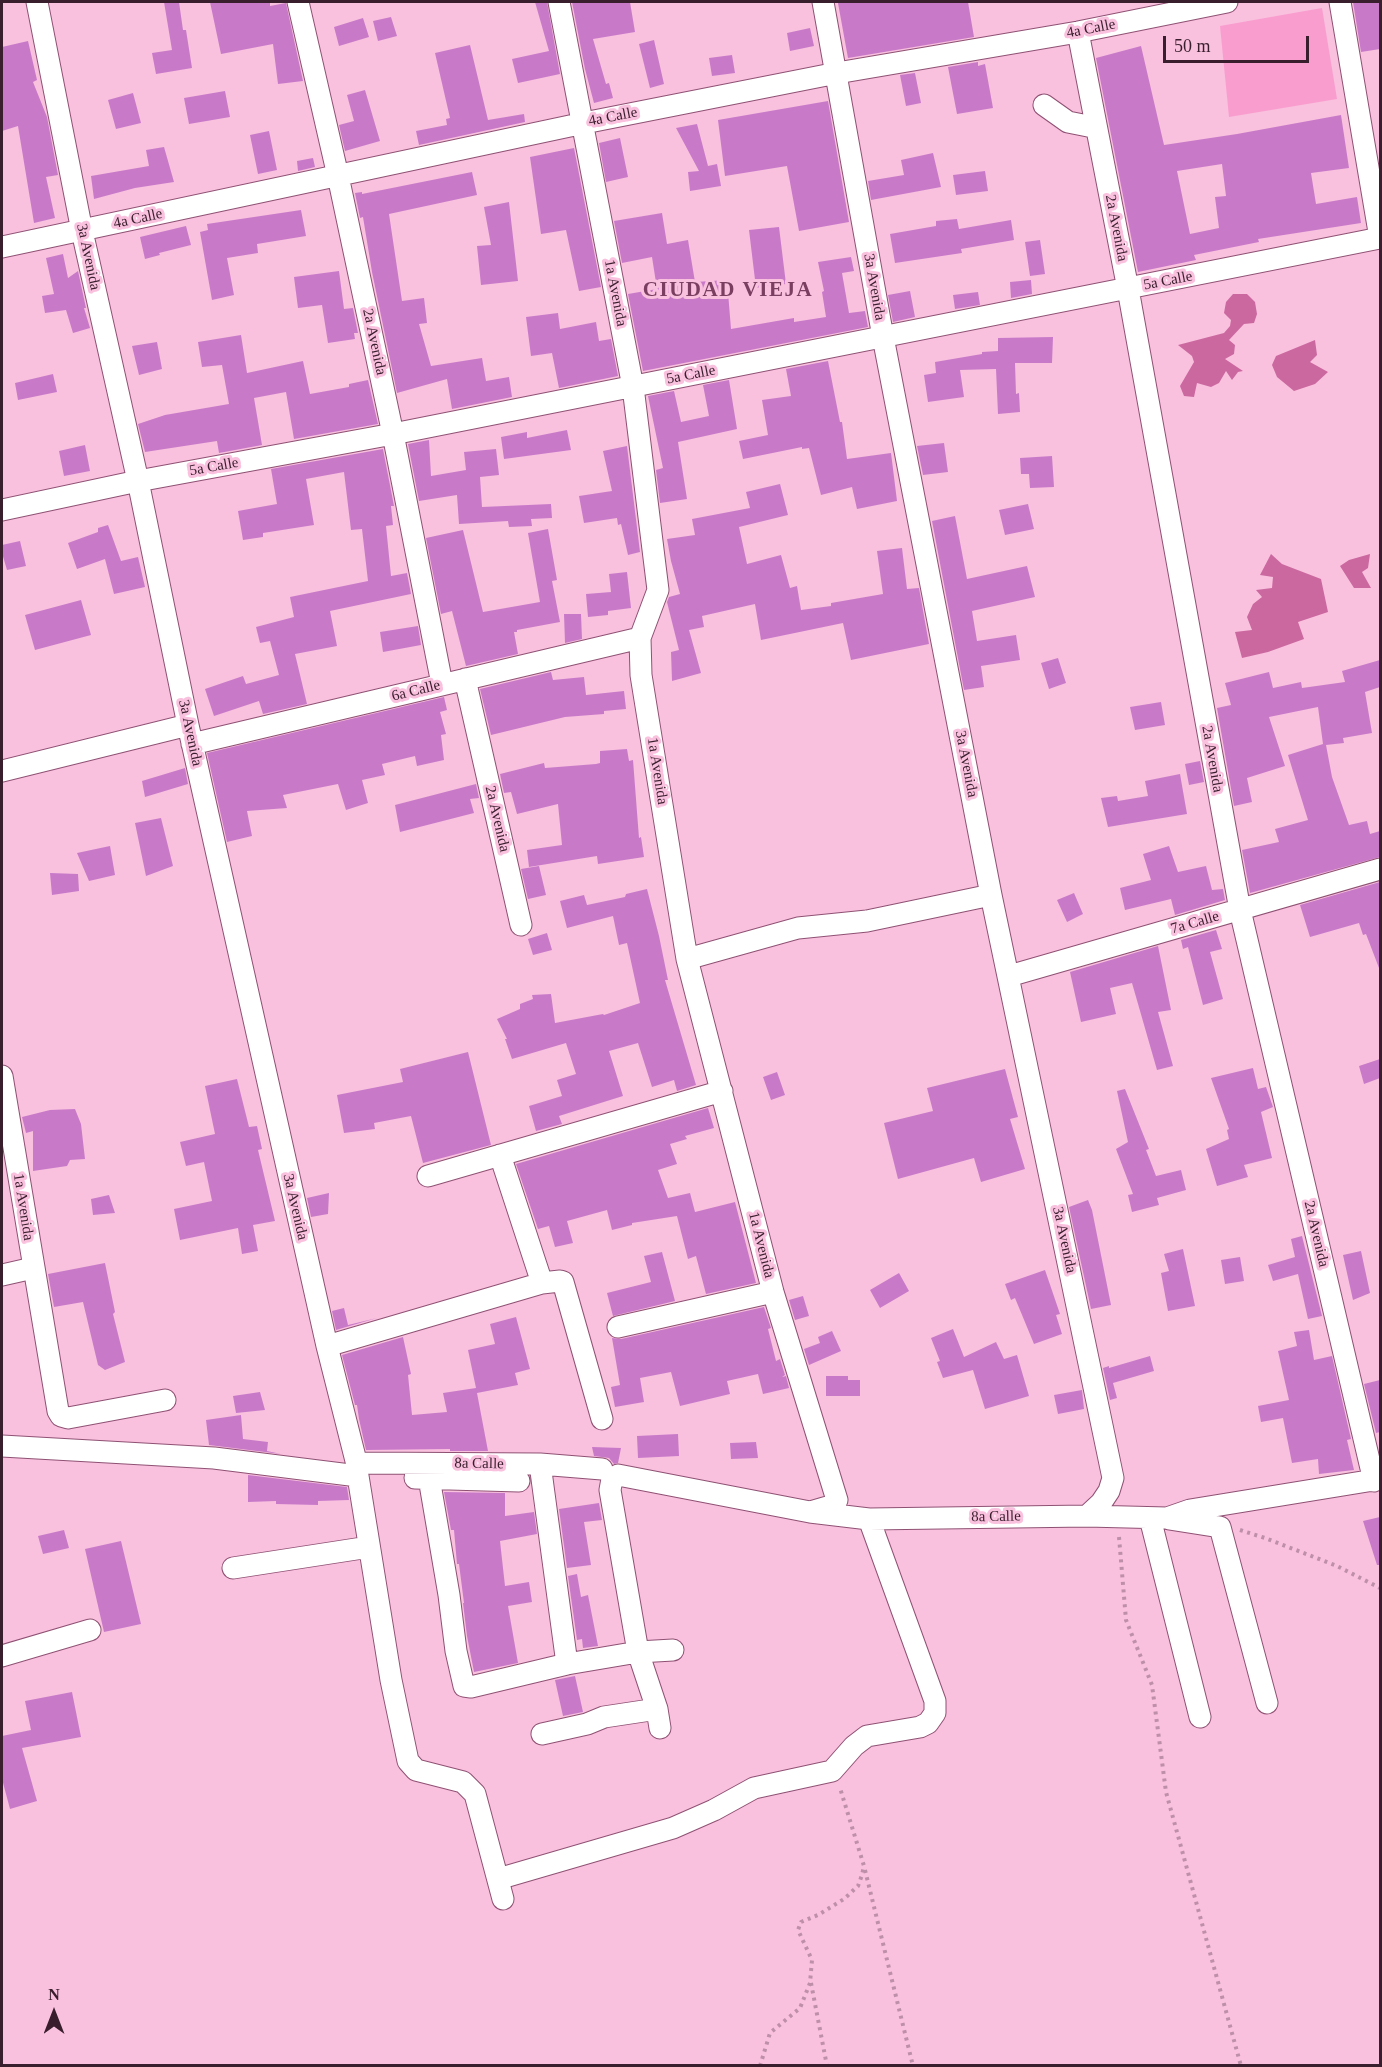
<!DOCTYPE html>
<style>
body{margin:0}
#map{position:relative;width:1382px;height:2067px;overflow:hidden;background:#f9c1de;font-family:"Times New Roman",serif}
canvas{display:block}
.frame{position:absolute;inset:0;border:3px solid #391e2d;pointer-events:none}
.north{position:absolute;left:24px;top:1983px;width:60px;height:60px;-webkit-text-stroke:4px #f9c1de;paint-order:stroke;rotate:0deg;font-size:16px;font-weight:700;line-height:24px;text-align:center;color:#391e2d}
.north::after{content:'';display:block;margin:auto;width:21px;height:27px;background:#391e2d;clip-path:polygon(50% 0,100% 100%,50% 72%,0 100%)}
.scale{position:absolute;left:1163px;top:36px;width:146px;height:27px;box-sizing:border-box;border:3px solid #391e2d;border-top:0;padding-left:8px;font-size:18px;line-height:21px;white-space:nowrap;color:#391e2d;-webkit-text-stroke:4px #f9c1de;paint-order:stroke}
</style>
<div id="map">
<canvas width="1382" height="2067"></canvas>
<div class="frame"></div>
<div class="north">N</div>
<div class="scale">50 m</div>
</div>
<script>
const ctx = document.querySelector('canvas').getContext('2d');
ctx.lineJoin = 'round';
function fill(path, color) {
  ctx.fillStyle = color;
  ctx.fill(path, 'evenodd');
}
function shape(rows) {
  const path = new Path2D();
  for (const r of rows) {
    path.moveTo(r[0], r[1]);
    for (let i = 2; i < r.length; i += 2) path.lineTo(r[i], r[i + 1]);
  }
  return path;
}
function strokePath(path, color, width, dash) {
  ctx.strokeStyle = color;
  ctx.lineWidth = width;
  ctx.lineCap = dash ? 'butt' : 'round';
  ctx.setLineDash(dash || []);
  ctx.stroke(path);
}
function drawText(font, color, halo, rows, align = 'center') {
  ctx.font = font + ' "Times New Roman",serif';
  ctx.lineWidth = 6;
  ctx.setLineDash([]);
  ctx.textBaseline = 'middle';
  ctx.strokeStyle = halo;
  ctx.fillStyle = color;
  for (const [text, x, y, turn = 0] of rows) {
    ctx.save();
    ctx.translate(x, y);
    ctx.rotate((+turn || 0) * Math.PI / 180);
    ctx.textAlign = isNaN(turn) ? turn : align;
    if (halo) ctx.strokeText(text, 0, 0);
    ctx.fillText(text, 0, 0);
    ctx.restore();
  }
}
const green = shape([
 [1322,8,1337,99,1229,117,1220,26]
]);
const forest = shape([
 [1233,294,1247,294,1255,302,1257,314,1254,323,1244,324,1229,340,1235,345,1234,354,1225,359,1243,371,1238,372,1232,380,1226,371,1219,383,1211,387,1197,383,1194,397,1184,396,1180,386,1194,362,1192,356,1178,345,1224,333,1230,326,1231,320,1224,313,1226,302],
 [1315,340,1317,355,1310,362,1328,372,1315,384,1294,391,1277,377,1272,365,1276,356],
 [1271,554,1282,564,1321,579,1328,612,1298,622,1304,639,1268,652,1242,658,1235,632,1252,630,1247,617,1253,604,1262,597,1256,590,1272,588,1273,577,1260,575],
 [1370,554,1368,568,1362,572,1371,588,1354,588,1340,566,1349,560]
]);
const building = shape([
 [164,2,179,2,183,30,186,30,192,68,156,74,152,53,172,50],
 [210,2,270,2,270,6,286,3,303,81,278,84,273,44,221,54],
 [535,2,547,2,560,74,518,83,512,59,549,51],
 [572,2,630,2,635,32,593,39,606,84,609,83,613,98,594,103,585,69],
 [849,2,968,2,974,37,848,58,838,3],
 [1353,2,1380,2,1380,49,1361,52],
 [391,17,397,36,378,41,373,21],
 [363,18,369,37,339,46,334,27],
 [810,28,814,46,790,51,787,33],
 [654,40,664,84,650,88,639,44],
 [28,41,37,80,33,82,47,117,58,175,46,177,55,218,34,223,18,126,2,131,2,47],
 [470,45,488,120,524,114,525,122,419,145,416,131,447,125,446,119,450,118,435,53],
 [1141,46,1164,145,1237,134,1341,115,1349,168,1311,173,1316,204,1357,197,1361,223,1258,239,1259,242,1194,255,1196,260,1138,272,1096,58],
 [1222,164,1226,196,1215,197,1219,228,1190,234,1177,171],
 [732,55,735,73,712,76,709,58],
 [978,62,978,66,985,64,993,108,957,114,948,67],
 [915,73,921,103,906,106,900,75],
 [365,90,380,141,345,151,339,125,354,121,347,95],
 [225,91,230,117,189,124,184,98],
 [133,93,141,123,116,129,108,100],
 [828,101,849,222,799,231,787,166,725,176,718,120],
 [697,124,708,166,717,164,721,186,690,191,688,172,699,171,676,128],
 [269,131,277,170,258,174,250,135],
 [620,138,628,177,606,182,599,143],
 [164,147,174,182,135,188,94,199,91,176,149,166,146,150],
 [574,148,601,287,579,291,566,230,541,234,530,157],
 [933,153,941,187,871,200,868,181,904,175,901,160],
 [313,158,315,167,298,171,297,161],
 [985,171,988,191,956,195,953,175],
 [472,172,477,195,389,214,402,301,424,298,427,323,419,324,431,366,482,358,486,381,509,377,512,397,452,409,447,379,397,393,372,272,363,217,360,218,355,193,362,192,362,194],
 [509,202,518,281,481,285,477,246,491,245,484,207],
 [301,210,306,236,257,244,258,253,227,258,234,295,212,300,200,232,208,230,207,224],
 [662,213,667,244,688,240,695,282,727,280,731,329,794,318,794,322,826,317,822,292,824,291,818,262,851,257,854,271,842,273,849,313,865,311,868,327,643,371,628,294,657,289,652,257,622,263,614,221],
 [957,219,959,229,1011,220,1014,240,961,249,962,253,895,263,890,234,936,226,936,221],
 [186,226,191,245,159,253,160,255,145,259,140,237],
 [779,227,786,284,756,288,749,230],
 [1040,240,1045,274,1030,276,1025,242],
 [63,254,68,278,78,271,86,308,84,308,90,328,73,333,66,310,45,313,42,296,54,294,46,258],
 [339,271,344,309,353,308,358,333,354,333,355,339,328,343,322,305,298,308,294,277],
 [1031,280,1032,294,1011,298,1010,282],
 [910,291,915,317,893,322,888,295],
 [978,292,980,305,955,309,953,295],
 [558,313,560,329,596,322,599,341,611,339,618,376,559,388,552,353,531,356,526,317],
 [241,335,247,373,303,361,310,394,349,387,349,384,368,380,378,424,294,439,286,392,254,398,262,445,219,453,217,441,145,452,138,424,165,415,229,404,222,365,202,367,198,342],
 [1053,337,1052,363,1015,363,1016,394,1019,393,1020,412,998,414,996,369,960,370,964,397,928,402,924,375,936,373,935,362,982,354,982,352,998,351,998,338],
 [157,342,162,369,139,375,132,346],
 [828,361,840,422,842,422,847,459,891,453,897,501,857,509,852,487,821,495,809,448,802,449,802,447,743,459,739,441,768,435,762,400,791,396,786,369],
 [53,374,57,392,18,400,15,383],
 [729,380,737,429,678,442,687,499,660,503,656,470,663,468,648,396,674,391,681,422,709,416,703,385],
 [567,430,571,450,504,459,501,437,527,432,527,438],
 [429,440,431,476,466,470,464,452,496,449,499,475,480,477,482,507,551,504,552,518,531,519,532,526,509,527,508,521,459,524,457,495,419,501,408,444],
 [944,443,948,472,923,475,917,446],
 [85,445,90,471,64,476,59,451],
 [627,446,640,552,628,555,621,524,618,525,617,518,584,523,579,496,612,491,603,451],
 [383,449,394,506,391,506,393,525,386,526,391,576,407,573,411,594,330,611,337,646,295,654,307,704,263,714,259,701,214,716,205,689,243,676,246,684,279,675,270,641,260,643,256,627,294,617,290,597,368,581,362,529,351,530,344,472,306,479,314,525,263,533,263,537,243,540,238,511,277,504,271,469],
 [1052,456,1054,487,1030,488,1029,474,1021,474,1020,458],
 [780,484,788,515,739,527,747,564,781,555,790,588,797,586,801,610,831,606,831,603,883,594,877,551,902,548,907,589,919,588,929,644,851,660,843,623,761,640,755,604,702,616,704,627,689,630,701,673,672,681,671,652,679,650,667,602,669,597,680,594,671,561,667,539,695,535,692,519,750,508,746,492],
 [1028,504,1034,529,1005,535,999,510],
 [955,516,967,579,1027,566,1035,597,972,611,977,641,1016,635,1020,660,981,666,984,687,964,690,932,521],
 [108,525,121,561,138,557,145,587,114,594,105,559,77,569,68,543,98,532,98,528],
 [548,529,557,580,552,581,560,622,517,630,517,632,514,632,518,654,466,666,452,611,441,614,426,538,463,530,483,612,540,602,528,533],
 [20,541,26,566,7,570,2,553,2,545],
 [627,572,631,608,608,611,608,615,588,617,586,594,611,592,609,574],
 [81,600,91,635,35,650,25,615],
 [564,614,581,614,582,639,565,643],
 [418,626,421,645,383,652,380,632],
 [1058,658,1066,683,1049,689,1041,663],
 [1380,660,1380,687,1365,692,1372,733,1343,738,1344,743,1326,745,1332,777,1349,825,1367,821,1370,834,1380,831,1380,857,1250,893,1242,850,1279,842,1275,829,1308,820,1288,755,1323,744,1318,707,1269,717,1285,766,1247,778,1252,802,1234,806,1217,708,1231,705,1225,683,1269,672,1273,688,1301,682,1302,688,1345,682,1342,671],
 [551,672,553,680,584,677,586,695,624,691,626,709,604,711,604,714,565,717,491,735,480,689],
 [444,697,447,710,440,712,446,734,441,735,444,760,417,766,415,756,382,764,385,775,362,780,368,803,346,810,338,784,283,795,287,808,247,811,252,836,227,842,207,753],
 [1161,702,1165,725,1135,730,1130,707],
 [627,749,629,761,633,760,639,838,641,837,644,857,598,864,597,856,529,867,527,850,562,845,558,804,517,814,511,792,504,793,500,774,544,763,545,768,596,764,600,763,600,751],
 [1200,761,1204,782,1189,785,1185,764],
 [185,768,188,784,145,797,142,781],
 [1180,774,1187,814,1108,827,1101,798,1117,796,1118,801,1148,796,1145,781],
 [476,784,479,798,470,799,474,813,400,832,395,805],
 [161,818,173,866,146,876,135,823],
 [110,846,115,875,89,881,77,853],
 [1169,846,1178,872,1206,866,1212,890,1223,889,1225,900,1175,915,1171,899,1125,910,1120,888,1151,880,1143,854],
 [539,866,546,895,528,899,521,869],
 [50,873,78,874,79,891,52,895],
 [1380,882,1380,967,1379,968,1366,934,1363,935,1359,923,1310,937,1300,905],
 [647,889,659,936,668,980,665,980,696,1085,677,1091,674,1080,652,1087,638,1043,609,1051,623,1096,559,1116,562,1124,536,1131,529,1106,562,1096,557,1080,576,1074,566,1043,512,1059,505,1039,507,1039,497,1019,520,1009,520,1004,533,999,532,995,551,994,555,1023,603,1014,604,1015,640,1003,627,943,619,945,613,916,567,928,560,901,584,895,587,905,625,897,626,894],
 [1074,893,1083,914,1067,922,1057,900],
 [1216,930,1222,949,1210,952,1223,999,1203,1005,1188,947,1183,949,1181,940],
 [547,933,552,950,533,955,528,939],
 [1158,946,1171,1010,1158,1012,1173,1066,1157,1070,1132,983,1110,988,1116,1014,1081,1022,1070,972],
 [468,1052,491,1145,423,1163,411,1116,374,1123,375,1129,344,1133,337,1095,403,1082,400,1069],
 [1380,1059,1380,1078,1364,1084,1359,1066],
 [1253,1068,1258,1089,1266,1087,1273,1107,1261,1112,1272,1158,1244,1165,1248,1177,1217,1186,1206,1149,1229,1139,1227,1130,1229,1129,1211,1078],
 [1005,1069,1018,1117,1010,1119,1025,1169,981,1182,974,1158,898,1179,884,1123,933,1111,927,1088],
 [777,1072,785,1095,771,1100,763,1077],
 [237,1079,249,1127,257,1126,262,1149,258,1150,275,1221,253,1225,258,1251,242,1254,238,1228,180,1240,174,1209,212,1201,204,1162,186,1166,180,1142,215,1134,205,1086],
 [1125,1089,1149,1149,1146,1150,1156,1176,1181,1170,1186,1190,1157,1198,1159,1205,1132,1212,1128,1195,1133,1194,1116,1149,1128,1142,1117,1091],
 [708,1108,714,1128,685,1136,687,1139,670,1144,677,1164,658,1170,668,1198,690,1193,695,1212,735,1202,756,1283,706,1294,696,1256,688,1259,677,1216,632,1223,632,1225,612,1230,607,1210,567,1221,573,1243,555,1247,549,1226,538,1229,516,1164],
 [75,1109,81,1124,85,1159,70,1160,67,1166,33,1171,33,1131,26,1133,22,1117,50,1110],
 [329,1193,328,1214,311,1217,307,1198],
 [109,1195,115,1213,93,1215,91,1199],
 [1088,1200,1092,1210,1111,1305,1091,1309,1069,1207],
 [1302,1236,1322,1316,1308,1319,1298,1274,1273,1281,1268,1265,1295,1257,1291,1239],
 [1183,1249,1195,1306,1168,1311,1161,1273,1169,1271,1164,1254],
 [1361,1251,1370,1293,1353,1300,1343,1255],
 [662,1252,675,1301,613,1316,607,1293,651,1282,644,1256],
 [1240,1257,1244,1281,1225,1284,1221,1260],
 [105,1263,115,1312,113,1314,125,1362,105,1370,98,1365,83,1302,54,1307,48,1274],
 [1045,1270,1060,1314,1056,1315,1062,1334,1034,1344,1015,1298,1011,1300,1005,1284],
 [899,1273,909,1291,880,1308,870,1290],
 [803,1296,809,1316,795,1320,789,1300],
 [764,1307,771,1328,768,1329,776,1361,780,1359,785,1375,782,1377,786,1376,789,1388,763,1394,758,1374,727,1381,730,1394,680,1406,671,1372,640,1378,644,1402,615,1407,611,1387,620,1385,612,1338,621,1339],
 [344,1308,348,1325,377,1318,336,1330,332,1311],
 [516,1317,530,1369,515,1373,518,1385,477,1393,488,1451,450,1451,450,1449,366,1450,359,1419,357,1405,355,1405,342,1355,403,1337,411,1374,408,1375,412,1415,447,1412,443,1393,476,1388,468,1350,495,1344,490,1324],
 [953,1329,964,1357,996,1342,1004,1359,1017,1355,1029,1396,985,1409,973,1370,943,1378,937,1362,940,1361,931,1338],
 [1309,1330,1314,1360,1332,1356,1351,1439,1347,1440,1354,1470,1319,1474,1318,1459,1292,1463,1283,1418,1261,1422,1258,1406,1289,1400,1278,1351,1297,1346,1294,1332],
 [832,1331,841,1351,809,1365,804,1349,820,1343,818,1337],
 [1150,1356,1154,1371,1113,1383,1117,1398,1110,1400,1103,1368,1109,1366,1109,1368],
 [826,1376,848,1376,848,1380,860,1380,860,1396,826,1396],
 [1380,1380,1380,1432,1376,1433,1364,1384],
 [1082,1390,1084,1409,1058,1414,1054,1395],
 [260,1392,265,1410,236,1413,233,1396],
 [241,1415,243,1439,268,1442,267,1451,281,1454,209,1445,206,1420],
 [678,1434,679,1456,638,1458,637,1436],
 [756,1442,758,1458,731,1459,730,1443],
 [592,1447,621,1448,618,1463,614,1464,609,1458,594,1456],
 [248,1475,347,1487,349,1500,318,1501,318,1505,276,1504,276,1501,248,1502],
 [444,1492,505,1493,505,1516,534,1512,537,1534,500,1541,505,1586,529,1582,532,1602,508,1606,518,1663,474,1672,467,1636,463,1603,464,1603,459,1564,457,1564,454,1530,451,1530],
 [599,1503,602,1520,584,1522,591,1565,567,1568,559,1509],
 [1380,1517,1380,1565,1377,1565,1363,1521],
 [64,1530,69,1548,43,1554,38,1536],
 [121,1541,141,1624,104,1632,85,1549],
 [577,1574,581,1597,588,1595,598,1646,583,1648,582,1639,577,1640,568,1576],
 [575,1676,583,1712,563,1716,555,1680],
 [72,1692,81,1737,22,1748,37,1801,10,1809,2,1779,2,1736,31,1730,25,1701]
]);
const path = shape([
 [1240,1530,1265,1538,1337,1566,1380,1588],
 [1119,1537,1126,1620,1152,1685,1166,1792,1241,2066],
 [865,1870,913,2066],
 [811,1983,827,2066],
 [760,2066,770,2033,800,2008,810,1983,812,1960,798,1930,801,1922,818,1915,844,1899,858,1886,862,1875,864,1866,840,1788]
]);
const minor = shape([
 [37,2,82,231,138,481,188,725,327,1346,356,1461],
 [298,2,338,176,393,434,442,684],
 [559,2,633,387,658,590,640,638,641,675,687,959,773,1292,837,1500,834,1505,810,1512],
 [823,2,883,337,991,895,1113,1478,1109,1491,1101,1503,1087,1516],
 [1340,2,1380,238],
 [1078,32,1128,289,1240,910,1374,1481],
 [1044,105,1068,122,1088,126,1096,125],
 [2,247,584,123,837,73,1078,32,1227,2],
 [2,510,138,481,393,434,1380,238],
 [465,679,521,925],
 [192,744,640,638],
 [2,771,188,725],
 [687,959,798,928,867,921,991,895],
 [1009,976,1380,869],
 [2,1076,58,1411,61,1416,68,1418,165,1400],
 [500,1155,542,1283],
 [428,1176,722,1091],
 [2,1275,33,1268],
 [618,1327,773,1292],
 [327,1346,542,1283,560,1281,563,1282,602,1419],
 [2,1446,214,1458,358,1476,391,1680,408,1761,416,1770,463,1782,475,1794,503,1899],
 [356,1461,360,1463,540,1464,602,1469],
 [540,1464,567,1664],
 [415,1478,519,1481],
 [429,1478,449,1595,456,1651,464,1686,471,1687,567,1664,638,1652,673,1650],
 [1150,1518,1200,1717],
 [1169,1519,1220,1527,1267,1703],
 [233,1568,369,1547],
 [2,1656,90,1630],
 [660,1728,657,1709,638,1652,610,1490,612,1479,618,1475,810,1512,869,1519,1087,1516,1167,1518,1190,1510,1380,1479],
 [542,1734,587,1724,604,1717,657,1709],
 [498,1879,673,1828,714,1810,754,1788,832,1771,854,1746,867,1736,920,1727,928,1723,935,1713,935,1701,869,1519]
]);
const streetNames = [
 ["4a Calle",1091,29,-11],
 ["4a Calle",613,117,-11],
 ["4a Calle",138,219,-12],
 ["2a Avenida",1116,228,79],
 ["3a Avenida",88,257,78],
 ["5a Calle",1168,281,-11],
 ["3a Avenida",874,287,80],
 ["1a Avenida",615,293,79],
 ["2a Avenida",374,342,78],
 ["5a Calle",691,375,-11],
 ["5a Calle",214,467,-10],
 ["6a Calle",416,691,-14],
 ["3a Avenida",190,733,78],
 ["2a Avenida",1212,759,80],
 ["3a Avenida",966,764,79],
 ["1a Avenida",657,771,81],
 ["2a Avenida",497,819,77],
 ["7a Calle",1195,923,-16],
 ["1a Avenida",23,1207,81],
 ["3a Avenida",295,1207,77],
 ["2a Avenida",1316,1234,77],
 ["3a Avenida",1064,1240,78],
 ["1a Avenida",761,1245,76],
 ["8a Calle",479,1464,1],
 ["8a Calle",996,1517,-1]
];
const districtNames = [
 ["CIUDAD VIEJA",728,291]
];
fill(green, '#f99dcf');
fill(forest, '#cb68a0');
fill(building, '#c87ac9');
strokePath(minor, '#8f5173', 23);
strokePath(path, '#be8fa8', 4, [3, 4.5]);
strokePath(minor, '#fff', 21);
drawText('15px', '#391e2d', '#f9c1de', streetNames);
ctx.letterSpacing = '1.5px';
drawText('bold 21px', '#7a3f60', '#f9c1de', districtNames);
ctx.letterSpacing = '0px';
</script>
